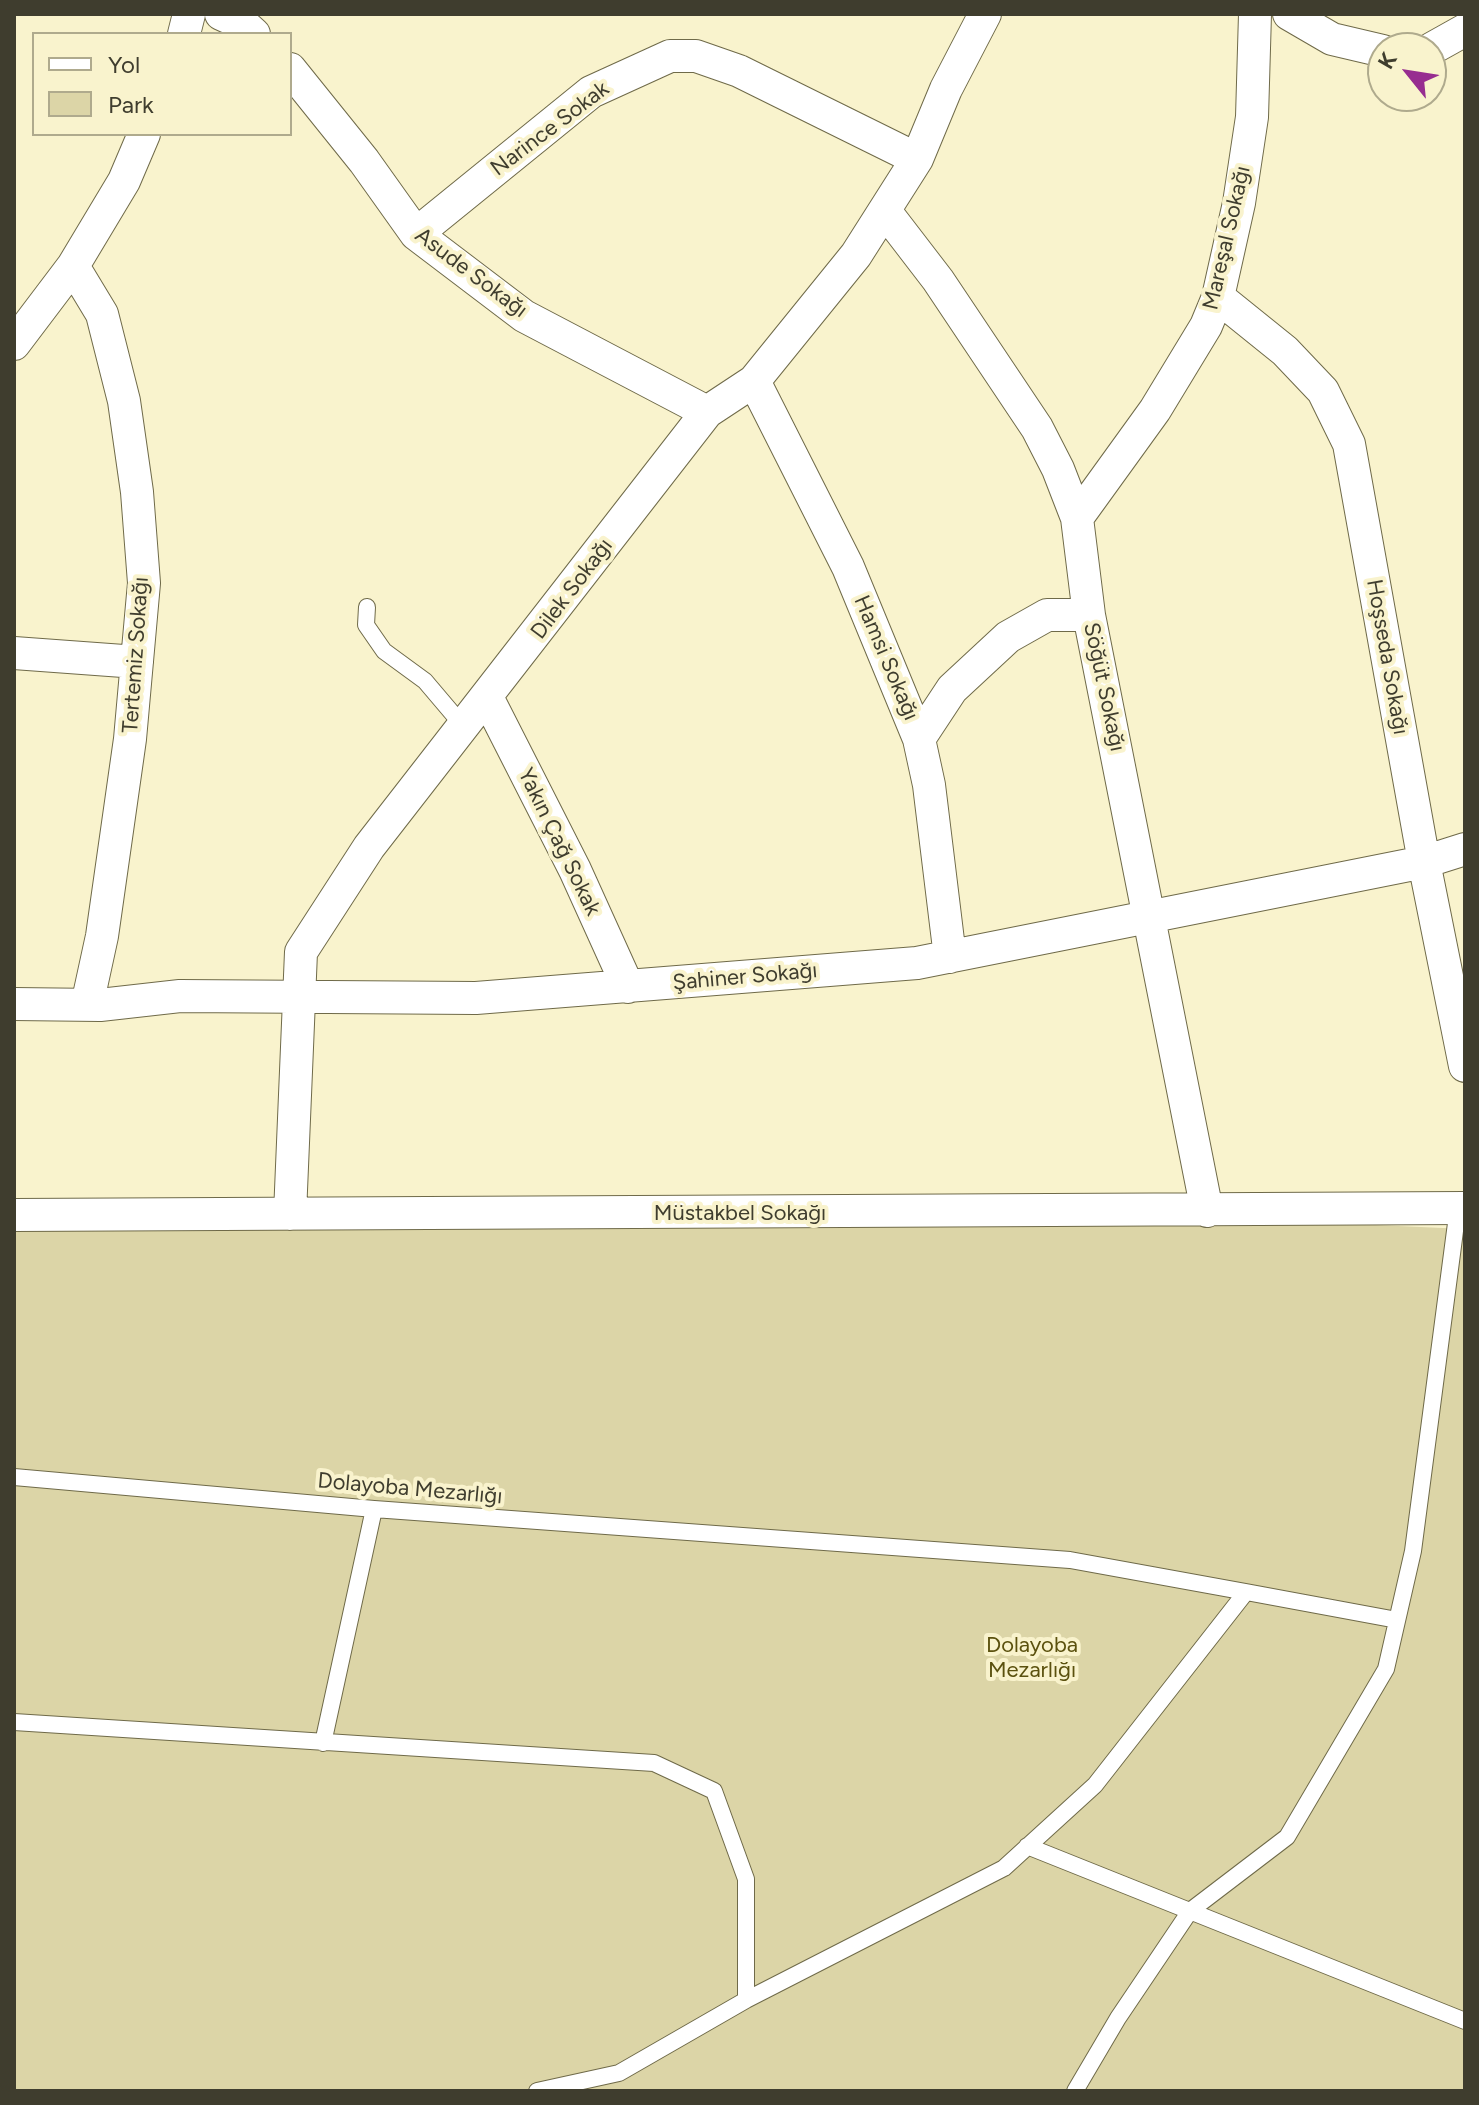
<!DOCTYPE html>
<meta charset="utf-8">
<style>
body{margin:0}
#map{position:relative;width:1479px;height:2105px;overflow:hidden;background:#f9f3cd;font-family:Figtree,sans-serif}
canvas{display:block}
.frame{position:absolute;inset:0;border:16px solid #3f3d2e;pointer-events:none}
.legend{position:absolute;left:32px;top:32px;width:260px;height:104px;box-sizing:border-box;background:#f9f3cd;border:2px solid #afaa8d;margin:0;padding:10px 14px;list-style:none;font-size:24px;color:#3f3d2e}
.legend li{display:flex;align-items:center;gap:16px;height:40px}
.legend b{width:40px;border:2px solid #afaa8d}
.north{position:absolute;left:1367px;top:32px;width:80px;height:80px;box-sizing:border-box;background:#f9f3cd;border:2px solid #afaa8d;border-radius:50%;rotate:300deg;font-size:22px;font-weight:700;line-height:32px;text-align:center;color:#3f3d2e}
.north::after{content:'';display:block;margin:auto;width:28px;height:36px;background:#972d90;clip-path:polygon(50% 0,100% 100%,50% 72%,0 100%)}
</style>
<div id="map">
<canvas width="1479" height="2105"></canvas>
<div class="frame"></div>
<ul class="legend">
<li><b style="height:10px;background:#fff"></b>Yol</li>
<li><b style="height:22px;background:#dcd5a7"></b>Park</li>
</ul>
<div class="north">K</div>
</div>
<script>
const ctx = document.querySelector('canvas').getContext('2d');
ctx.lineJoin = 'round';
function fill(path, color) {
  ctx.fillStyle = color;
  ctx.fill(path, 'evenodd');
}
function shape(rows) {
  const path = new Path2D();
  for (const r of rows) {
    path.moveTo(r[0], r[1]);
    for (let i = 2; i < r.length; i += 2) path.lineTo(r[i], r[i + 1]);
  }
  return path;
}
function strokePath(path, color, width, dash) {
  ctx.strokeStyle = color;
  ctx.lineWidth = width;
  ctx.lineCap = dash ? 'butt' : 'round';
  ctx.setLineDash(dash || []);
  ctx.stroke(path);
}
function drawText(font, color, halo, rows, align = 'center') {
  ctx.font = font + ' Figtree,sans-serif';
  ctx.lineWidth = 8;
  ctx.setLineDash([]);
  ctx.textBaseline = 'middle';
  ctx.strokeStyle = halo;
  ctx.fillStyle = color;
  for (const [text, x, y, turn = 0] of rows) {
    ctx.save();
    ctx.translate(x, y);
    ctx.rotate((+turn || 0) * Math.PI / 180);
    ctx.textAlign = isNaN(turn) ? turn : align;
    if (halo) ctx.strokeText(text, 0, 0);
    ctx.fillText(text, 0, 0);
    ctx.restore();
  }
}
const green = shape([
 [1354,1224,1465,1229,1465,2091,14,2091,14,1231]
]);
const service = shape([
 [367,607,366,625,384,651,425,681,464,727],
 [14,1477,374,1509,1070,1560,1246,1592,1095,1785,1004,1868,746,2000],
 [1246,1592,1397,1620],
 [14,1722,654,1763,714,1791,746,1879,746,2000,619,2073,537,2091],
 [323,1743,374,1509],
 [1027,1846,1465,2021],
 [1075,2091,1118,2018,1190,1911,1287,1837,1386,1669,1413,1551,1458,1208]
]);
const minor = shape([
 [221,14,243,24,254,34],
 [1289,14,1332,39,1383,51],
 [184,34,189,14],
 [1431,49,1465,30],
 [290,69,364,161,416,234,524,316,707,412],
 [885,211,938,280,1037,428,1058,469,1077,518,1089,615,1207,1211],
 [416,234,591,92,670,56,696,56,739,71,917,159],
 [73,266,102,314,124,401,137,492,144,583,130,739,102,936,87,1005],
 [1218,297,1285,351,1323,391,1349,444,1424,862,1465,1066],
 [14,344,73,266,124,181,144,134],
 [754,381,848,567,919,739,929,785,950,957],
 [1077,518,1155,410,1206,326,1218,297,1239,203,1252,117,1255,14],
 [14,653,137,662],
 [487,697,575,870,628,987],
 [919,739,952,689,1008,637,1047,615,1089,615],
 [14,1004,100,1005,180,996,476,998,917,963,1424,862,1465,849],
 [290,1214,301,952,369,847,707,412,754,381,856,255,917,159,946,89,985,14],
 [14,1215,1465,1208]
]);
const streetNames = [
 ["Narince Sokak",550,129,-37],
 ["Mareşal Sokağı",1227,238,-77],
 ["Asude Sokağı",471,273,37],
 ["Dilek Sokağı",572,589,-53],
 ["Tertemiz Sokağı",136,655,-86],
 ["Hoşseda Sokağı",1387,657,80],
 ["Hamsi Sokağı",886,658,67],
 ["Söğüt Sokağı",1104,687,78],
 ["Yakın Çağ Sokak",559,842,64],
 ["Şahiner Sokağı",745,977,-5],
 ["Müstakbel Sokağı",740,1214],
 ["Dolayoba Mezarlığı",410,1489,5]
];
const parkNames = [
 ["Dolayoba",1032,1646],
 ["Mezarlığı",1032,1671]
];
fill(green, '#dcd5a7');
strokePath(service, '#6f6a49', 18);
strokePath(minor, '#6f6a49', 34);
strokePath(service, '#fff', 16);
strokePath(minor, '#fff', 32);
drawText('22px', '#3f3d2e', '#f9f3cd', streetNames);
drawText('22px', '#5b510e', '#f9f3cd', parkNames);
</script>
